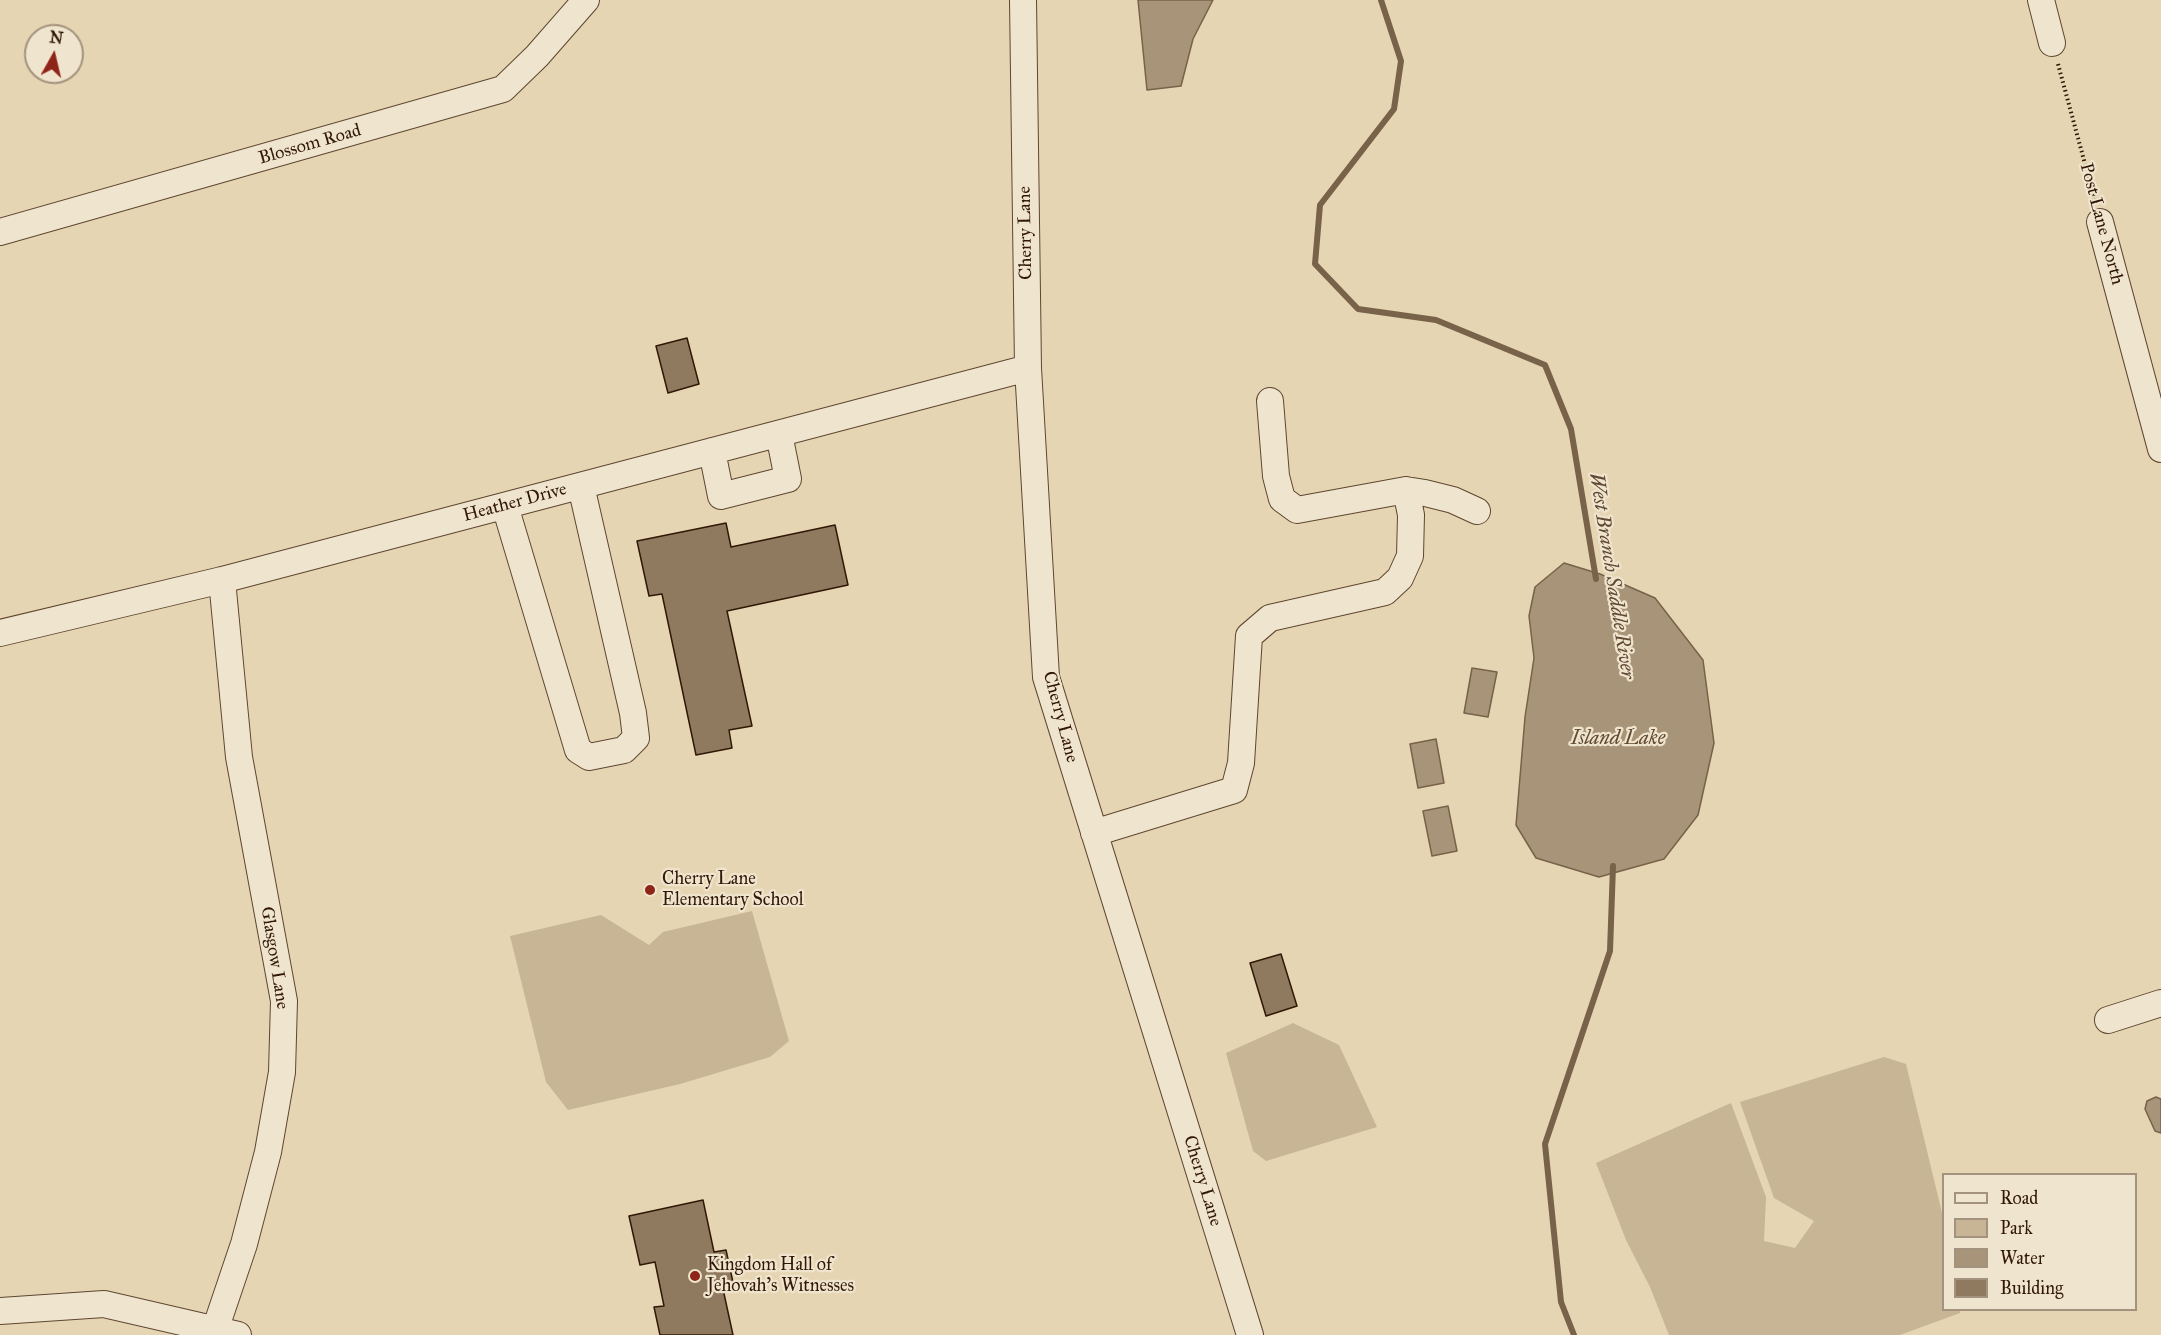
<!DOCTYPE html>
<meta charset="utf-8">
<style>
body{margin:0}
#map{position:relative;width:2161px;height:1335px;overflow:hidden;background:#e6d5b2;font-family:"IM FELL Great Primer",serif}
canvas{display:block}
.legend{position:absolute;left:1942px;top:1173px;width:195px;height:138px;box-sizing:border-box;background:#efe4cd;border:2px solid #a3927d;margin:0;padding:8px 10px;list-style:none;font-size:18px;color:#311706}
.legend li{display:flex;align-items:center;gap:12px;height:30px}
.legend b{width:30px;border:2px solid #a3927d}
.north{position:absolute;left:24px;top:24px;width:60px;height:60px;box-sizing:border-box;background:#efe4cd;border:2px solid #a3927d;border-radius:50%;rotate:8deg;font-size:16px;font-weight:700;line-height:24px;text-align:center;color:#311706}
.north::after{content:'';display:block;margin:auto;width:21px;height:27px;background:#8f2418;clip-path:polygon(50% 0,100% 100%,50% 72%,0 100%)}
</style>
<div id="map">
<canvas width="2161" height="1335"></canvas>
<ul class="legend">
<li><b style="height:8px;background:#efe4cd"></b>Road</li>
<li><b style="height:16px;background:#c7b595"></b>Park</li>
<li><b style="height:16px;background:#a89478"></b>Water</li>
<li><b style="height:16px;background:#8f7a5f"></b>Building</li>
</ul>
<div class="north">N</div>
</div>
<script>
const ctx = document.querySelector('canvas').getContext('2d');
ctx.lineJoin = 'round';
function fill(path, color) {
  ctx.fillStyle = color;
  ctx.fill(path, 'evenodd');
}
function shape(rows) {
  const path = new Path2D();
  for (const r of rows) {
    path.moveTo(r[0], r[1]);
    for (let i = 2; i < r.length; i += 2) path.lineTo(r[i], r[i + 1]);
  }
  return path;
}
function strokePath(path, color, width, dash) {
  ctx.strokeStyle = color;
  ctx.lineWidth = width;
  ctx.lineCap = dash ? 'butt' : 'round';
  ctx.setLineDash(dash || []);
  ctx.stroke(path);
}
function drawText(font, color, halo, rows, align = 'center') {
  ctx.font = font + ' "IM FELL Great Primer",serif';
  ctx.lineWidth = 4.5;
  ctx.setLineDash([]);
  ctx.textBaseline = 'middle';
  ctx.strokeStyle = halo;
  ctx.fillStyle = color;
  for (const [text, x, y, turn = 0] of rows) {
    ctx.save();
    ctx.translate(x, y);
    ctx.rotate((+turn || 0) * Math.PI / 180);
    ctx.textAlign = isNaN(turn) ? turn : align;
    if (halo) ctx.strokeText(text, 0, 0);
    ctx.fillText(text, 0, 0);
    ctx.restore();
  }
}
const green = shape([
 [752,911,789,1041,770,1057,680,1084,568,1110,546,1082,510,936,601,915,649,945,663,932],
 [1293,1023,1339,1045,1377,1127,1266,1161,1253,1151,1226,1053],
 [1884,1057,1906,1064,1943,1217,1944,1310,1960,1310,1960,1313,1900,1335,1669,1335,1650,1287,1626,1240,1596,1163,1731,1103,1766,1197,1764,1241,1795,1248,1814,1221,1774,1198,1740,1102]
]);
const water = shape([
 [1138,0,1213,0,1193,39,1181,86,1147,90,1138,0],
 [1564,563,1600,574,1655,598,1703,660,1714,743,1698,815,1664,859,1599,877,1536,858,1516,825,1525,717,1534,658,1529,616,1535,587,1564,563],
 [1472,668,1497,672,1488,717,1464,713,1472,668],
 [1436,739,1444,783,1418,788,1410,744,1436,739],
 [1448,806,1457,851,1432,856,1423,811,1448,806],
 [2156,1097,2161,1099,2161,1133,2155,1131,2145,1109,2147,1101,2156,1097]
]);
const stream = shape([
 [1381,0,1401,61,1394,109,1320,205,1315,264,1358,309,1436,320,1545,365,1571,429,1596,579],
 [1574,1335,1561,1302,1545,1144,1610,951,1613,866]
]);
const building = shape([
 [687,338,699,384,668,393,656,346,687,338],
 [726,523,731,547,835,525,848,585,727,611,752,726,729,730,732,748,696,755,662,594,649,596,637,541,726,523],
 [1281,954,1297,1006,1266,1016,1250,963,1281,954],
 [703,1200,714,1252,726,1250,734,1287,723,1289,733,1335,660,1335,654,1307,664,1306,655,1262,640,1265,629,1216,703,1200]
]);
const path = shape([
 [2058,64,2095,201]
]);
const minor = shape([
 [1023,0,1028,368,1046,677,1250,1335],
 [2041,0,2052,43],
 [2100,222,2161,449],
 [0,232,503,89,537,56,586,0],
 [1270,401,1276,476,1282,499,1297,510,1406,490,1425,493,1453,500,1477,511],
 [712,451,721,496,788,479,779,434],
 [505,506,578,750,589,757,624,750,636,738,633,713,581,486],
 [0,633,222,580,1028,368],
 [1094,833,1234,790,1241,763,1249,636,1270,618,1385,592,1400,578,1410,556,1411,515,1406,490],
 [2108,1020,2161,1003],
 [0,1311,104,1304,238,1335],
 [215,1330,244,1244,268,1152,282,1072,284,1001,239,757,222,580]
]);
const markers = [
 [650,890,6,"#8f2418"],
 [695,1276,6,"#8f2418"]
];
const streetNames = [
 ["Blossom Road",310,145,-16],
 ["Post Lane North",2101,224,75],
 ["Cherry Lane",1026,233,-91],
 ["Heather Drive",515,503,-15],
 ["Cherry Lane",1060,717,75],
 ["Glasgow Lane",274,958,81],
 ["Cherry Lane",1202,1181,73]
];
const poiNames = [
 ["Cherry Lane",662,880],
 ["Elementary School",662,901],
 ["Kingdom Hall of",707,1266],
 ["Jehovah’s Witnesses",707,1287]
];
const waterNames = [
 ["West Branch Saddle River",1611,576,81],
 ["Island Lake",1618,739]
];
fill(green, '#c7b595');
fill(water, '#a89478');
strokePath(water, '#78624a', 1.5);
strokePath(stream, '#78624a', 6);
fill(building, '#8f7a5f');
strokePath(building, '#311706', 1.5);
strokePath(minor, '#5e4631', 28);
strokePath(path, '#311706', 4, [1.5, 3]);
strokePath(minor, '#efe4cd', 26);
for (const [x, y, r, color] of markers) {
  const dot = new Path2D();
  dot.arc(x, y, r, 0, 2 * Math.PI);
  ctx.fillStyle = color;
  ctx.fill(dot);
  strokePath(dot, '#efe4cd', 2);
}
drawText('18px', '#311706', '#efe4cd', streetNames);
drawText('18px', '#311706', '#efe4cd', poiNames, 'left');
drawText('italic 20px', '#614934', '#efe4cd', waterNames);
</script>
